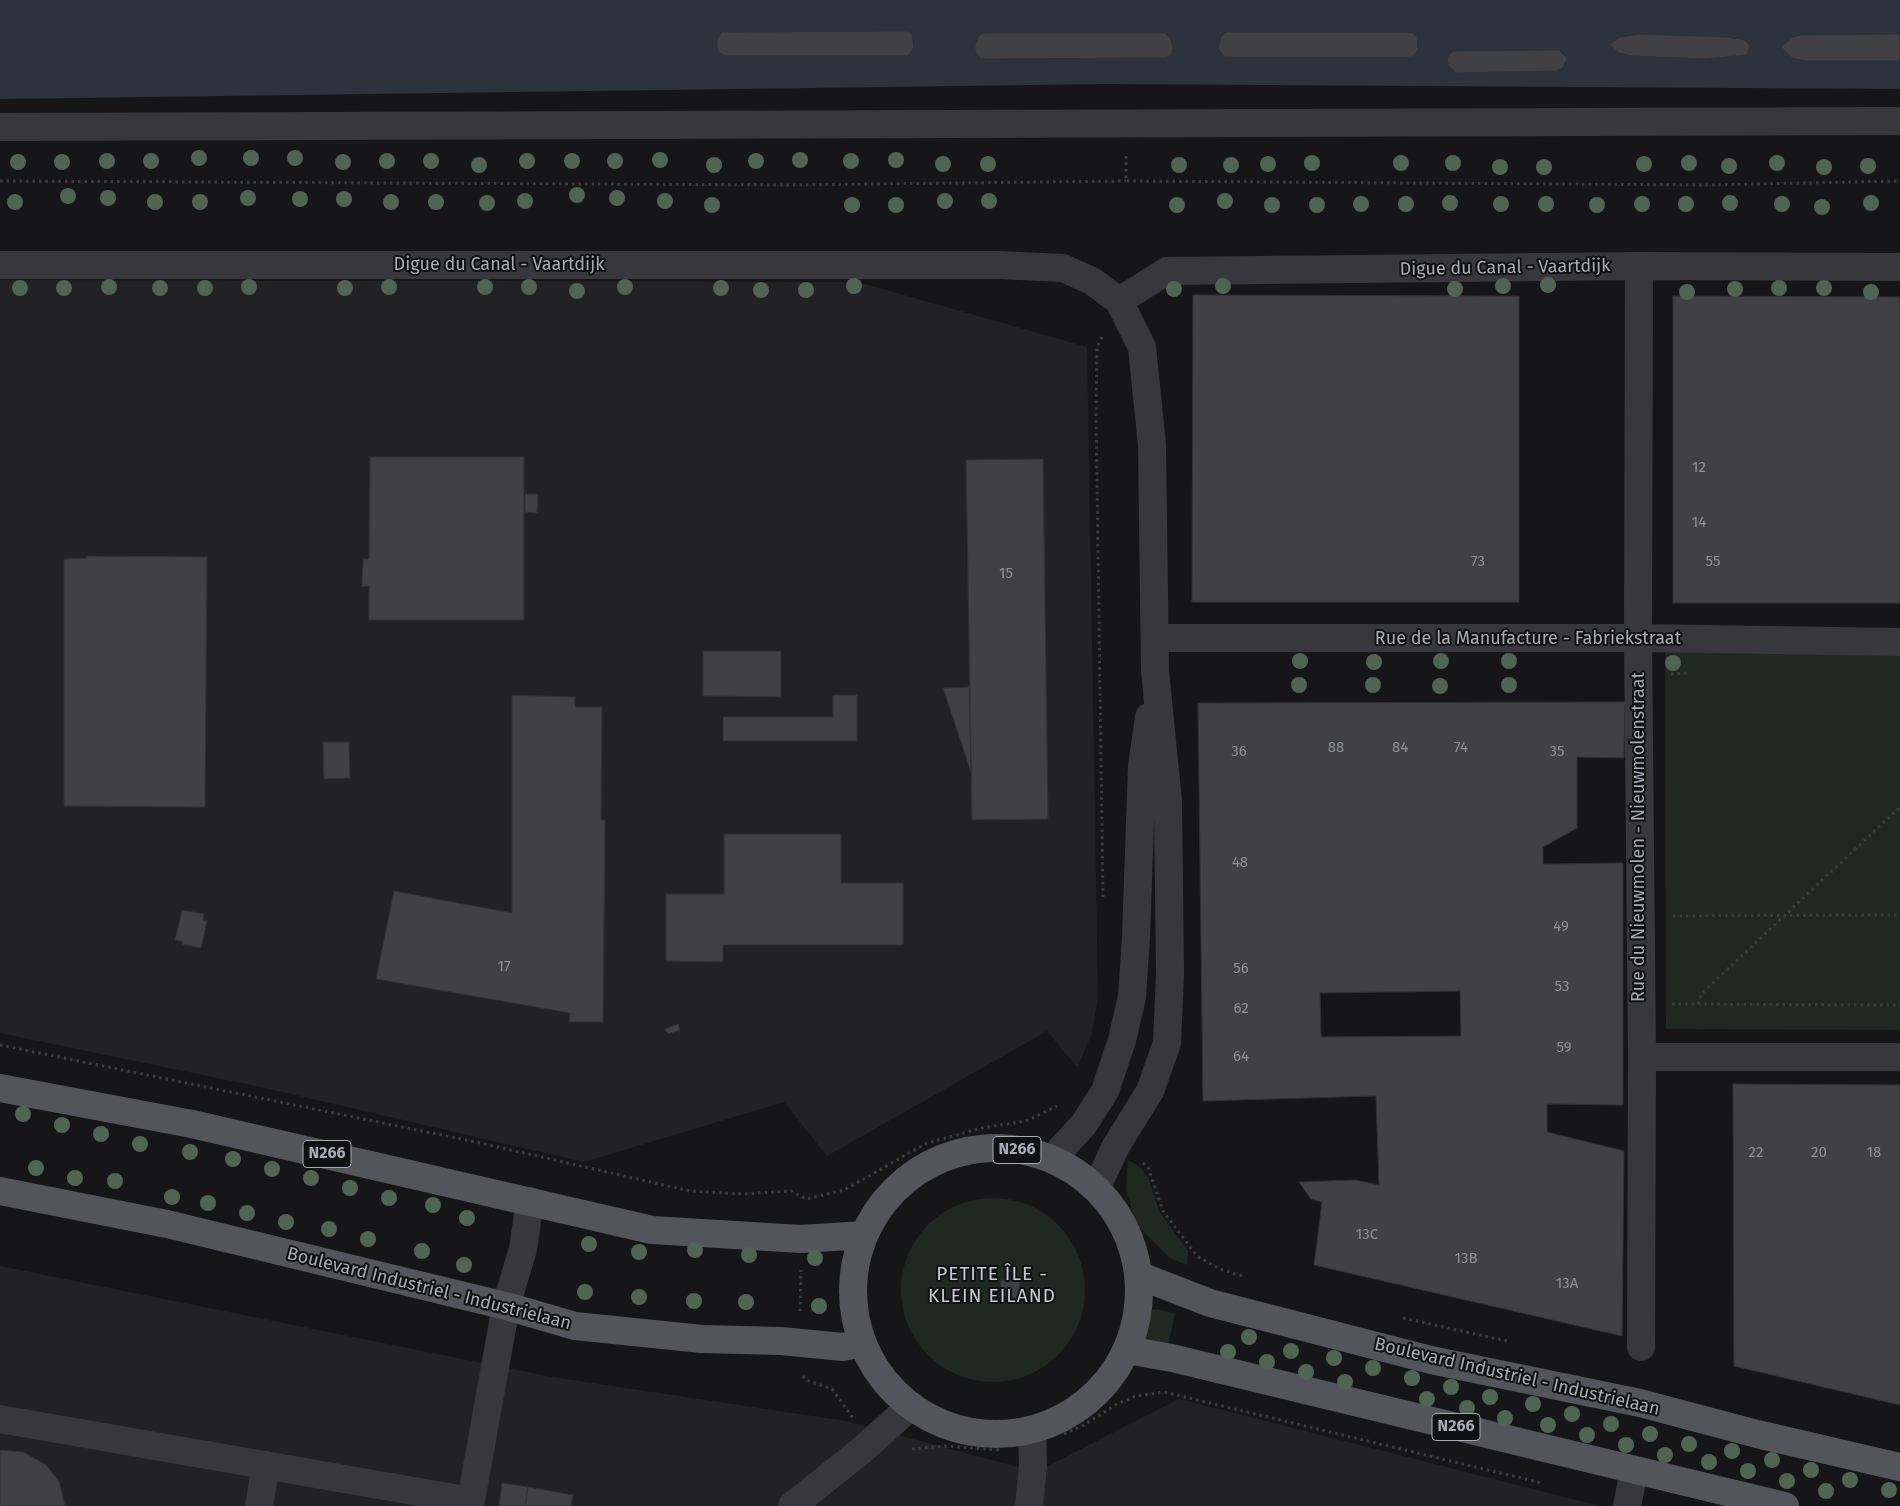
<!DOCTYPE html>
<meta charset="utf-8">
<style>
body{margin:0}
canvas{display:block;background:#161618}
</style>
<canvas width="1900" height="1506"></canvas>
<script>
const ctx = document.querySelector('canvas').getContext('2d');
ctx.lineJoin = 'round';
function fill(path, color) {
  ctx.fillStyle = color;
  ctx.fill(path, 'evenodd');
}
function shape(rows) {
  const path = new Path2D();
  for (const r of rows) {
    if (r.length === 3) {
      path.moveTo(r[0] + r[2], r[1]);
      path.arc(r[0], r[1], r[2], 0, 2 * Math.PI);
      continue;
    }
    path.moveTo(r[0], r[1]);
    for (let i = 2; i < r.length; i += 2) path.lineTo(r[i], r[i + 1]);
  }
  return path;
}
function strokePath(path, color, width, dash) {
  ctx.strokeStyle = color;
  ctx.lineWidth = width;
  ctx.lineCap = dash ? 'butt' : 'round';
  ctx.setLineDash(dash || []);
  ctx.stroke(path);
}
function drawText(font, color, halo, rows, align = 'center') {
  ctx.font = font + ' "Fira Sans",sans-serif';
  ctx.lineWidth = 4;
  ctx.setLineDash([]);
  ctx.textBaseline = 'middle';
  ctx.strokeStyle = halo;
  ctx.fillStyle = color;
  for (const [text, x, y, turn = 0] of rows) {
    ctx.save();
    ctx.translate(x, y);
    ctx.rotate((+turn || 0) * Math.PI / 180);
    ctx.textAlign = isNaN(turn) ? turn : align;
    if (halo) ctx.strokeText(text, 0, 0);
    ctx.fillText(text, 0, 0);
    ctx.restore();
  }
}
const built = shape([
 [0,280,858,282,1087,347,1098,999,1091,1036,1077,1067,1047,1031,827,1156,784,1102,584,1162,261,1087,0,1033],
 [0,1266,552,1377,846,1421,1036,1472,1179,1399,1600,1506,0,1506]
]);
const green = shape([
 [1665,648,1900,649,1900,1030,1666,1029],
 [1128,1160,1139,1166,1149,1179,1159,1211,1188,1251,1187,1265,1170,1258,1136,1224,1126,1189],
 [993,1290,92],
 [1154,1309,1175,1313,1168,1346,1145,1340,1150,1312]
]);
const water = shape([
 [0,0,1900,0,1900,89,1105,84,0,99]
]);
const building = shape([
 [908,31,912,34,914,47,908,56,725,56,718,52,717,47,717,39,722,32,908,31],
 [1226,32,1407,32,1413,33,1417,37,1418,50,1412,57,1225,57,1218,48,1221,37,1226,32],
 [984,33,1165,33,1171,39,1173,48,1171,55,1166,58,981,59,975,51,975,45,979,35,984,33],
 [1639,34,1727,37,1745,40,1750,46,1747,55,1705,59,1632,56,1619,53,1609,44,1620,37,1639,34],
 [1900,34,1900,61,1805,61,1792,58,1781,47,1793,37,1800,35,1900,34],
 [1559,50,1567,58,1563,68,1557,71,1456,73,1448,65,1447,58,1453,51,1559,50],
 [1193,295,1519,296,1519,602,1192,602,1193,295],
 [1673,296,1900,297,1900,603,1673,603,1673,296],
 [370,457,524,457,524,620,369,620,369,586,362,587,363,559,369,559,370,457],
 [1043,459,1048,819,972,820,966,460,1043,459],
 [525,494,538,494,537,513,525,512,525,494],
 [87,556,207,557,205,807,64,806,64,559,87,558,87,556],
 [703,651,781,651,781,697,703,696,703,651],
 [969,687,971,772,943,688,969,687],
 [512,695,575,697,575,707,602,707,601,820,605,820,603,1022,569,1022,570,1013,376,979,394,891,512,913,512,695],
 [833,695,857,695,857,741,723,741,723,717,833,717,833,695],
 [1625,702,1624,758,1577,757,1577,828,1543,847,1543,864,1623,863,1623,1105,1547,1104,1547,1132,1624,1151,1622,1336,1314,1265,1322,1202,1311,1199,1299,1182,1355,1180,1379,1185,1376,1096,1203,1101,1198,703,1625,702],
 [1460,991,1461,1036,1321,1037,1320,993,1460,991],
 [323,742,349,742,350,778,324,779,323,742],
 [724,834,841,834,841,883,903,883,903,945,723,945,723,962,666,961,666,894,724,894,724,834],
 [182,910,204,914,203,920,207,921,201,948,182,944,182,941,175,940,182,910],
 [678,1024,680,1030,668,1034,665,1029,678,1024],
 [1733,1084,1900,1085,1900,1405,1734,1366,1733,1084],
 [1001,1280,1020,1281,1020,1298,1000,1298,1001,1280],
 [0,1450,23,1452,45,1464,59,1481,65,1506,0,1506,0,1450],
 [502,1483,528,1487,525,1506,499,1506,502,1483],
 [528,1487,573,1495,571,1506,525,1506,528,1487]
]);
const path = shape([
 [1126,156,1126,181,1707,185,1900,181],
 [0,181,788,185,1126,181],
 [1102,337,1097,347,1096,415,1103,897],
 [1671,674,1689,673],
 [1673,916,1900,915],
 [1672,1004,1698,1004,1701,994,1900,807],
 [1698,1004,1900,1005],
 [0,1045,476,1142,690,1191,742,1194,791,1191,806,1199,844,1190,927,1143,982,1128,1026,1121,1057,1106],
 [1143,1163,1148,1167,1163,1211,1197,1256,1220,1269,1245,1277],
 [800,1311,801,1270],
 [1403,1318,1507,1341],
 [803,1376,806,1380,832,1389,853,1418],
 [1064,1434,1082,1426,1117,1404,1136,1396,1164,1392,1542,1483],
 [912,1449,945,1446,1001,1450]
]);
const minor = shape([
 [0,127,1900,121],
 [0,265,998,265,1063,268,1092,281,1119,301,1142,347,1152,445,1155,671,1168,802,1170,974,1167,1043,1150,1091,1116,1146,1096,1189],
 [1639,266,1638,638,1642,1057,1641,1347],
 [1119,301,1167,271,1639,266,1900,267],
 [1155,638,1638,638,1900,642],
 [1642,1057,1900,1057],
 [1052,1159,1084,1124,1105,1091,1122,1040,1132,997,1136,937,1142,766,1149,717],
 [0,1419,471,1501],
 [259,1506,266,1465],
 [470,1506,506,1306,523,1249,530,1201],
 [792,1506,862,1450,911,1406],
 [1029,1506,1033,1466,1032,1430],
 [1627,1506,1634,1471]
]);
const major = shape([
 [0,1088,192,1124,652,1230,801,1239,864,1235],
 [996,1291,143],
 [0,1191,167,1224,506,1306,575,1326,702,1339,781,1341,843,1347,863,1343],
 [1138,1275,1210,1303,1431,1360,1640,1403,1757,1434,1900,1467],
 [1127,1350,1172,1358,1785,1506]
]);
const trees = [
 [199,158],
 [251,158],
 [295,158],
 [660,160],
 [800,160],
 [896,160],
 [107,161],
 [151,161],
 [387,161],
 [431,161],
 [527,161],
 [572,161],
 [615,161],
 [756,161],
 [851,161],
 [18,162],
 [62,162],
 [343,162],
 [1312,163],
 [1401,163],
 [1453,163],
 [1689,163],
 [1777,163],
 [943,164],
 [988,164],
 [1268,164],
 [1644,164],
 [479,165],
 [714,165],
 [1179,165],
 [1231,165],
 [1729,166],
 [1868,166],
 [1500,167],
 [1544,167],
 [1824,167],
 [577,195],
 [68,196],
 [108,198],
 [248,198],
 [617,198],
 [300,199],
 [344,199],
 [525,201],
 [665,201],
 [945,201],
 [989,201],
 [1225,201],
 [15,202],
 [155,202],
 [200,202],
 [391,202],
 [436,202],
 [487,203],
 [1450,203],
 [1730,203],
 [1871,203],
 [1361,204],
 [1406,204],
 [1501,204],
 [1546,204],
 [1642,204],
 [1686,204],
 [1782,204],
 [712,205],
 [852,205],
 [896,205],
 [1177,205],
 [1272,205],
 [1317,205],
 [1597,205],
 [1822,207],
 [1548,285],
 [854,286],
 [1223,286],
 [1503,286],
 [109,287],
 [249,287],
 [389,287],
 [485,287],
 [529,287],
 [625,287],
 [20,288],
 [64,288],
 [160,288],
 [205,288],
 [345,288],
 [721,288],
 [1779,288],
 [1824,288],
 [1174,289],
 [1455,289],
 [1735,289],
 [761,290],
 [806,290],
 [577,291],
 [1687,292],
 [1871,292],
 [1300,661],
 [1441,661],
 [1509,661],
 [1374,662],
 [1673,663],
 [1299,685],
 [1373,685],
 [1509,685],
 [1440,686],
 [23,1114],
 [62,1125],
 [101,1134],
 [140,1144],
 [190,1152],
 [233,1159],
 [36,1168],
 [272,1169],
 [75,1178],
 [311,1178],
 [115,1181],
 [350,1188],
 [172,1197],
 [389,1198],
 [208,1203],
 [433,1205],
 [247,1213],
 [467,1218],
 [286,1222],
 [329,1229],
 [368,1239],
 [589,1244],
 [695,1250],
 [422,1251],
 [639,1252],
 [749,1255],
 [815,1258],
 [464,1265],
 [585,1292],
 [639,1297],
 [694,1301],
 [746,1302],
 [819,1306],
 [1249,1337],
 [1291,1351],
 [1228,1352],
 [1334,1358],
 [1267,1362],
 [1373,1368],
 [1306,1372],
 [1412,1378],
 [1345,1382],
 [1451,1387],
 [1490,1397],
 [1427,1399],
 [1533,1404],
 [1467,1408],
 [1572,1414],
 [1505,1418],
 [1611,1424],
 [1548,1425],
 [1650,1434],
 [1587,1435],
 [1689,1444],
 [1626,1445],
 [1732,1451],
 [1665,1455],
 [1772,1460],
 [1709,1462],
 [1811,1470],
 [1748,1471],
 [1850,1480],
 [1787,1481],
 [1889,1490],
 [1826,1491]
];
const numberNames = [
 ["12",1699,468],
 ["14",1699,523],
 ["73",1478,562],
 ["55",1713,562],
 ["15",1006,574],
 ["88",1336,748],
 ["84",1400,748],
 ["74",1461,748],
 ["36",1239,752],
 ["35",1557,752],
 ["48",1240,863],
 ["49",1561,927],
 ["17",504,967],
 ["56",1241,969],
 ["53",1562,987],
 ["62",1241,1009],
 ["59",1564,1048],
 ["64",1241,1057],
 ["22",1756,1153],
 ["20",1819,1153],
 ["18",1874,1153],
 ["13C",1367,1235],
 ["13B",1466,1259],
 ["13A",1567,1284]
];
const shields = [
 [1017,1150,48],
 [327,1154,48],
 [1456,1427,48]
];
const shieldNames = [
 ["N266",1017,1150],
 ["N266",327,1154],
 ["N266",1456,1427]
];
const streetNames = [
 ["Digue du Canal - Vaartdijk",499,265],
 ["Digue du Canal - Vaartdijk",1505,268,-1],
 ["Rue de la Manufacture - Fabriekstraat",1528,639],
 ["Rue du Nieuwmolen - Nieuwmolenstraat",1639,837,-90],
 ["Boulevard Industriel - Industrielaan",429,1289,14],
 ["Boulevard Industriel - Industrielaan",1517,1377,13]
];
const neighbourhoodNames = [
 ["PETITE ÎLE -",992,1275],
 ["KLEIN EILAND",992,1297]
];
fill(built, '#222225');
fill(green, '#202822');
fill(water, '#2c333c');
fill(building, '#404045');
strokePath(building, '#313034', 1);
strokePath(path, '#3d3e44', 3, [2.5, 4]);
strokePath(minor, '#37373d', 28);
strokePath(major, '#53545c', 28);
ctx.fillStyle = '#506454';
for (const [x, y] of trees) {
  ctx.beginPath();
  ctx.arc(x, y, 8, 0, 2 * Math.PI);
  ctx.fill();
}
drawText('15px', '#8e909b', null, numberNames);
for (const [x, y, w] of shields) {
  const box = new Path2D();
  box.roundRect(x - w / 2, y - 13.5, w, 27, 4);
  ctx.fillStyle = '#111113';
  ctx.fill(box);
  strokePath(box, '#a8abb8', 1);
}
drawText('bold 16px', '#a8abb8', null, shieldNames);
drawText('18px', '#a8abb8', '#111113', streetNames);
ctx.letterSpacing = '1px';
drawText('19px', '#c9cbd4', '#111113', neighbourhoodNames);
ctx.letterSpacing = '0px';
</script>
